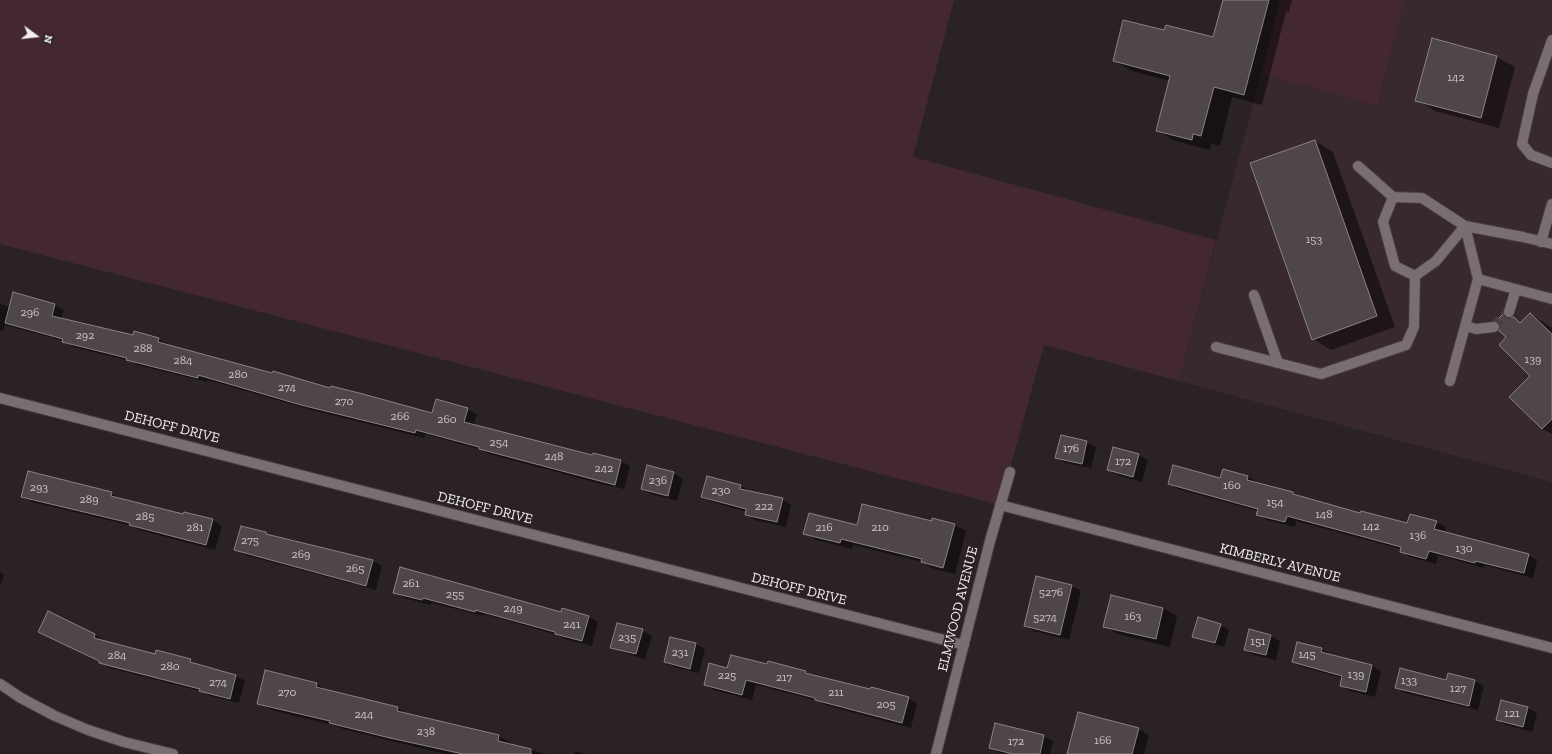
<!DOCTYPE html>
<style>
body{margin:0}
#map{position:relative;width:1552px;height:754px;overflow:hidden;background:#2a2224;font-family:"Zilla Slab",serif}
canvas{display:block}
.north{position:absolute;left:16px;top:16px;width:40px;height:40px;-webkit-text-stroke:3px #2a2224;paint-order:stroke;rotate:105deg;font-size:11px;font-weight:700;line-height:16px;text-align:center;color:#f3eeef}
.north::after{content:'';display:block;margin:auto;width:14px;height:18px;background:#f3eeef;clip-path:polygon(50% 0,100% 100%,50% 72%,0 100%)}
</style>
<div id="map">
<canvas width="1552" height="754"></canvas>
<div class="north">N</div>
</div>
<script>
const ctx = document.querySelector('canvas').getContext('2d');
ctx.lineJoin = 'round';
function fill(path, color) {
  ctx.fillStyle = color;
  ctx.fill(path, 'evenodd');
}
function shape(rows) {
  const path = new Path2D();
  for (const r of rows) {
    path.moveTo(r[0], r[1]);
    for (let i = 2; i < r.length; i += 2) path.lineTo(r[i], r[i + 1]);
  }
  return path;
}
function strokePath(path, color, width, dash) {
  ctx.strokeStyle = color;
  ctx.lineWidth = width;
  ctx.lineCap = dash ? 'butt' : 'round';
  ctx.setLineDash(dash || []);
  ctx.stroke(path);
}
function drawText(font, color, halo, rows, align = 'center') {
  ctx.font = font + ' "Zilla Slab",serif';
  ctx.lineWidth = 3;
  ctx.setLineDash([]);
  ctx.textBaseline = 'middle';
  ctx.strokeStyle = halo;
  ctx.fillStyle = color;
  for (const [text, x, y, turn = 0] of rows) {
    ctx.save();
    ctx.translate(x, y);
    ctx.rotate((+turn || 0) * Math.PI / 180);
    ctx.textAlign = isNaN(turn) ? turn : align;
    if (halo) ctx.strokeText(text, 0, 0);
    ctx.fillText(text, 0, 0);
    ctx.restore();
  }
}
const built = shape([
 [1405,0,1552,0,1552,482,1179,381,1261,74,1377,106]
]);
const green = shape([
 [0,0,954,0,913,157,1216,240,1179,381,1044,345,1000,505,0,244],
 [1280,0,1405,0,1377,106,1261,74]
]);
const shadow = shape([
 [1224,0,1292,0,1289,12,1286,12,1262,105,1232,97,1220,146,1211,143,1210,150,1175,141,1157,130,1170,81,1132,71,1114,61,1165,32,1214,38],
 [1497,57,1515,67,1499,128,1435,111,1417,100],
 [1315,141,1333,152,1395,327,1331,350,1313,339],
 [0,304,10,307,55,305,64,310,61,319,133,337,134,332,159,339,168,344,168,346,432,415,467,409,477,414,474,425,593,456,594,454,621,461,630,466,624,489,615,487,622,462,620,462,613,487,489,454,482,450,425,434,424,438,312,410,208,380,207,382,137,365,131,361,73,347,64,341,5,325,3,331,0,330],
 [1531,314,1552,328,1552,434,1542,429,1532,376,1508,337,1503,315,1509,319,1513,318,1522,323],
 [1061,436,1087,442,1096,447,1091,468,1065,463,1056,457],
 [1138,455,1148,460,1142,482,1117,475,1108,470],
 [674,473,683,479,677,501,651,494,642,489],
 [1248,476,1257,482,1256,483,1293,493,1301,498,1361,514,1408,525,1436,522,1446,527,1444,533,1528,555,1537,560,1533,578,1484,565,1484,568,1438,555,1436,564,1410,557,1401,551,1401,549,1296,521,1295,527,1267,520,1257,514,1258,511,1178,489,1169,484],
 [741,486,750,491,782,499,791,505,786,527,755,520,746,514,747,512,712,502,702,497],
 [111,493,121,499,184,515,213,520,222,526,215,550,139,530,133,526,32,502,23,497],
 [932,522,954,525,966,531,955,574,934,569,922,562,853,545,852,549,816,540,805,533,858,526],
 [266,533,270,536,373,561,382,566,376,590,245,555,236,549],
 [0,572,4,574,0,587],
 [1072,586,1081,591,1069,640,1034,631,1025,626],
 [395,593,589,617,598,622,592,646,565,639,558,635,484,614,484,616,432,603,431,605,404,598],
 [1112,596,1163,608,1177,616,1170,647,1118,634,1104,626],
 [48,612,95,635,104,640,103,641,155,655,190,660,199,666,236,676,245,681,239,703,210,696,204,692,109,668,105,666,204,691,205,689,101,662,103,664,49,637],
 [1220,625,1229,630,1224,647,1203,641,1194,636],
 [642,630,652,636,645,659,621,652,611,647],
 [1249,631,1271,636,1280,641,1276,660,1254,655,1245,650],
 [671,638,696,644,705,649,699,673,674,667,665,662],
 [1298,643,1322,649,1331,654,1331,656,1372,666,1381,671,1375,697,1350,691,1341,685,1343,678,1302,667,1293,662],
 [768,666,805,672,812,675,908,698,917,703,911,728,825,705,819,701,756,685,752,700,714,690,705,685,728,669],
 [1447,681,1475,681,1484,686,1478,710,1405,693,1396,688],
 [317,684,329,691,398,708,409,715,499,736,511,743,511,745,547,754,445,754,343,729,336,726,271,710,259,703],
 [1528,708,1537,713,1532,732,1506,725,1497,720],
 [995,724,1044,736,1053,741,1050,754,999,753,990,747],
 [1139,729,1149,735,1144,754,1068,754],
 [575,751,585,754,574,754]
]);
const building = shape([
 [1223,0,1269,0,1244,95,1214,87,1201,136,1193,134,1192,140,1156,131,1170,76,1113,61,1123,20,1164,30,1166,25,1213,37,1223,0],
 [1432,38,1497,56,1481,118,1415,101,1432,38],
 [1315,140,1377,316,1312,340,1250,163,1315,140],
 [13,292,55,304,52,316,133,335,134,331,159,338,158,342,272,373,273,371,330,388,331,386,363,394,432,413,436,399,468,408,464,422,592,455,593,453,621,460,615,485,479,449,479,447,416,430,415,433,301,405,198,375,198,378,126,360,127,358,62,342,63,339,5,323,13,292],
 [1530,313,1552,334,1552,419,1542,429,1509,397,1530,376,1499,345,1506,337,1499,331,1500,326,1496,321,1503,314,1507,318,1514,317,1520,323,1530,313],
 [1061,435,1087,441,1082,464,1055,458,1061,435],
 [1113,447,1139,454,1133,477,1107,470,1113,447],
 [647,465,674,472,668,496,641,489,647,465],
 [1173,465,1220,478,1223,469,1248,476,1247,480,1293,492,1293,494,1360,513,1361,511,1407,523,1410,514,1437,521,1434,529,1529,554,1524,573,1475,561,1475,563,1429,551,1426,559,1400,552,1401,547,1287,516,1285,522,1256,515,1258,509,1168,484,1173,465],
 [28,471,112,492,111,496,183,514,184,512,213,519,206,545,129,525,130,523,21,497,28,471],
 [707,476,741,485,740,489,783,498,777,522,745,515,746,509,701,497,707,476],
 [862,504,932,521,932,518,955,524,943,568,921,562,922,559,841,539,840,543,803,534,809,513,857,525,862,504],
 [241,526,266,532,266,534,373,560,366,586,234,550,241,526],
 [400,567,561,612,562,608,589,616,582,641,555,634,555,632,475,610,475,612,423,598,422,600,393,593,400,567],
 [1036,576,1072,585,1060,635,1024,626,1036,576],
 [1111,595,1163,608,1156,639,1103,627,1111,595],
 [48,611,95,634,94,638,155,654,156,650,191,659,190,662,236,675,230,699,199,691,200,689,99,663,99,661,38,632,48,611],
 [1198,617,1221,624,1215,643,1192,637,1198,617],
 [617,623,643,629,636,654,610,648,617,623],
 [1249,629,1271,635,1266,655,1244,650,1249,629],
 [670,637,696,643,690,669,664,662,670,637],
 [1297,642,1322,648,1321,652,1372,665,1366,692,1340,686,1342,676,1292,662,1297,642],
 [731,655,767,664,768,661,806,671,805,673,870,689,871,687,909,697,902,723,815,700,815,698,746,680,742,695,704,685,709,663,727,668,731,655],
 [1400,668,1446,680,1448,673,1475,680,1469,706,1395,688,1400,668],
 [265,670,317,683,316,687,398,707,397,711,499,735,498,741,531,749,531,754,463,754,390,738,329,723,330,721,257,704,265,670],
 [1501,700,1528,707,1523,727,1496,720,1501,700],
 [1078,712,1139,728,1132,754,1067,754,1078,712],
 [995,723,1044,735,1040,754,1013,754,989,748,995,723]
]);
const minorTunnel = shape([
 [1494,327,1509,312]
]);
const minor = shape([
 [1552,40,1533,94,1522,144,1531,155,1552,163],
 [1358,166,1393,197],
 [1465,226,1436,261,1415,276,1395,266,1383,222,1393,197,1422,198,1465,226,1523,237,1552,244],
 [1465,226,1478,279,1552,299],
 [1541,242,1552,204],
 [1254,295,1278,363],
 [1509,312,1516,289],
 [1465,326,1476,329,1494,327],
 [1216,347,1321,374,1406,345,1414,327,1415,276],
 [1450,381,1478,279],
 [0,398,964,645],
 [1000,505,1552,648],
 [0,684,21,698,55,716,88,730,124,742,173,754],
 [936,754,990,541,1010,472]
]);
const numberNames = [
 ["142",1456,78],
 ["153",1314,240],
 ["296",30,313],
 ["292",85,336],
 ["288",143,349],
 ["139",1533,360],
 ["284",183,361],
 ["280",238,375],
 ["274",287,388],
 ["270",344,402],
 ["266",400,417],
 ["260",447,420],
 ["254",499,443],
 ["176",1071,449],
 ["248",554,457],
 ["172",1123,462],
 ["242",604,469],
 ["236",658,481],
 ["160",1232,486],
 ["293",39,488],
 ["230",721,491],
 ["289",89,500],
 ["154",1275,503],
 ["222",764,507],
 ["148",1324,515],
 ["285",145,517],
 ["142",1371,527],
 ["281",195,528],
 ["216",824,528],
 ["210",880,528],
 ["136",1418,536],
 ["275",250,541],
 ["130",1464,549],
 ["269",301,555],
 ["265",355,569],
 ["261",411,584],
 ["5276",1051,593],
 ["255",455,595],
 ["249",513,609],
 ["163",1133,617],
 ["5274",1045,618],
 ["241",572,625],
 ["235",627,638],
 ["151",1258,642],
 ["231",680,653],
 ["145",1307,655],
 ["284",117,656],
 ["280",170,667],
 ["139",1356,675],
 ["225",727,676],
 ["217",784,678],
 ["133",1409,681],
 ["274",218,683],
 ["127",1458,689],
 ["270",287,693],
 ["211",836,693],
 ["205",886,705],
 ["121",1512,714],
 ["244",364,715],
 ["238",426,732],
 ["166",1103,741],
 ["172",1016,742]
];
const streetNames = [
 ["DEHOFF DRIVE",172,427,14],
 ["DEHOFF DRIVE",485,508,14],
 ["KIMBERLY AVENUE",1280,563,14],
 ["DEHOFF DRIVE",799,589,14],
 ["ELMWOOD AVENUE",958,609,-76]
];
fill(built, '#37292d');
fill(green, '#442830');
fill(shadow, '#0007');
fill(building, '#4f4649');
strokePath(building, '#8b8284', 1);
strokePath(minorTunnel, '#484142', 10, [10, 5]);
strokePath(minor, '#443d3f', 12);
strokePath(minor, '#796f72', 10);
drawText('12px', '#cac4c6', null, numberNames);
drawText('14px', '#f3eeef', '#2a2224', streetNames);
</script>
